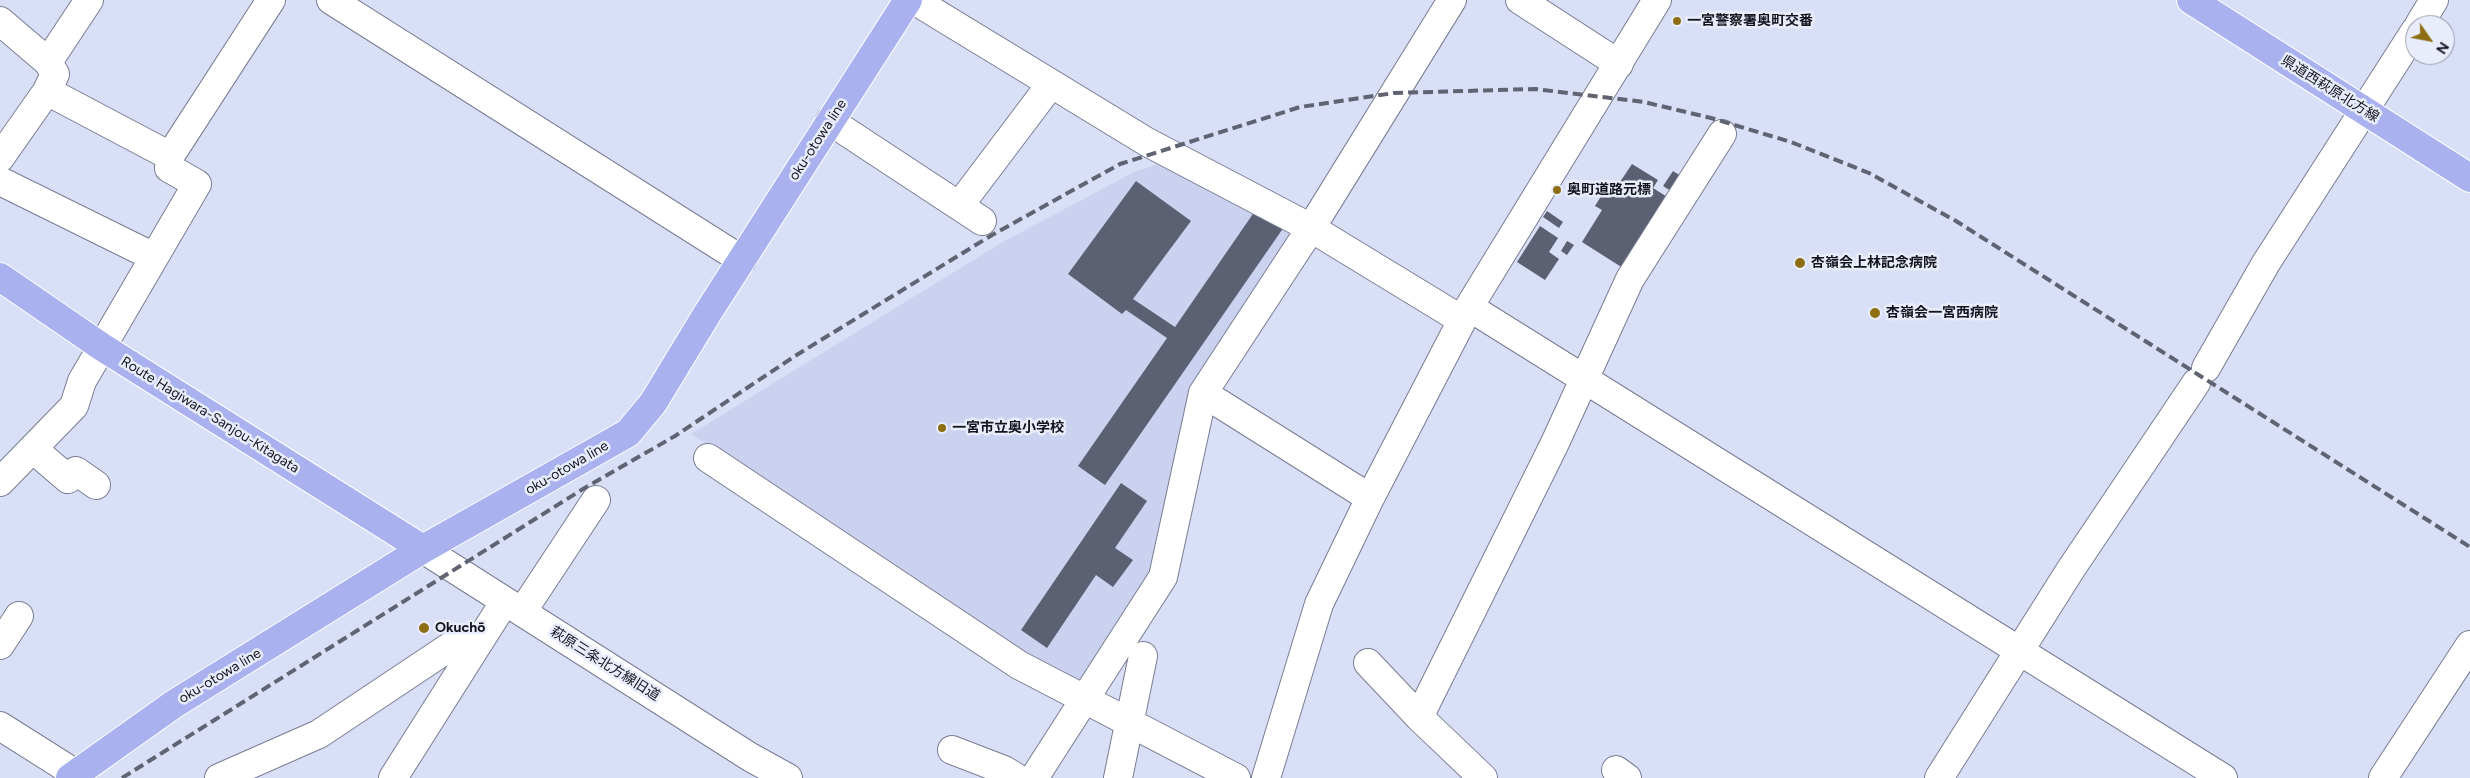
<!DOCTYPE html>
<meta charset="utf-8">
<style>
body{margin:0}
#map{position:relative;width:2470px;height:778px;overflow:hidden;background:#d9dff6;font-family:Figtree,sans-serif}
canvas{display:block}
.north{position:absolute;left:2405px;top:15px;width:50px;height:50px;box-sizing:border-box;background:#e9edfb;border:1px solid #9396a2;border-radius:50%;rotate:123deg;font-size:14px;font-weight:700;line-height:20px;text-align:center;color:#13141c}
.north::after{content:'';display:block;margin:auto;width:18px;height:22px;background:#8d6e12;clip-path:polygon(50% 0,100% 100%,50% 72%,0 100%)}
</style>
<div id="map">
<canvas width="2470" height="778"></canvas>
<div class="north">N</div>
</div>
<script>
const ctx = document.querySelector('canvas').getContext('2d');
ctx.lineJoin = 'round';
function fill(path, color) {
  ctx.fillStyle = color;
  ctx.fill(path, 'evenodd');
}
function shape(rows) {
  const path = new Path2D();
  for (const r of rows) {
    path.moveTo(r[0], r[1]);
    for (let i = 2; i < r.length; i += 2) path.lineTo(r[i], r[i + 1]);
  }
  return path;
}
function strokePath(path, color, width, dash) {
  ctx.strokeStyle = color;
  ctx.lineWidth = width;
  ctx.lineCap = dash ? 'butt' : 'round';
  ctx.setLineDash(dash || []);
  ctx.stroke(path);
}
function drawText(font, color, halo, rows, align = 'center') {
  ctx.font = font + ' Figtree,"Noto Sans JP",sans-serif';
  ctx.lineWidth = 5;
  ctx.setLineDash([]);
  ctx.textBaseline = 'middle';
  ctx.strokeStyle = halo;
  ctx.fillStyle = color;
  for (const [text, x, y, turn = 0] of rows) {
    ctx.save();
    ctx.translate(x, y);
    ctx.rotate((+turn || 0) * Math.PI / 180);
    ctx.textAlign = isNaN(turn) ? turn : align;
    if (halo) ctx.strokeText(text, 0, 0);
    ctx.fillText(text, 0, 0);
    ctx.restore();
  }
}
const built = shape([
 [1173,159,1285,225,1290,240,1191,388,1151,584,1081,691,691,434,1001,243,1134,172]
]);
const building = shape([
 [1632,164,1658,180,1653,188,1672,200,1626,270,1582,242,1602,210,1595,206,1603,193,1610,197],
 [1673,171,1684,178,1674,193,1663,186],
 [1136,181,1191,221,1133,299,1175,327,1257,208,1284,227,1105,485,1078,466,1167,338,1126,310,1122,314,1068,274],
 [1547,211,1563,222,1559,228,1543,217],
 [1540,226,1558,238,1549,252,1559,259,1545,280,1517,262],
 [1567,241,1574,245,1567,255,1561,251],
 [1121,483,1147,501,1115,548,1133,560,1113,587,1096,575,1047,648,1021,630]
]);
const minor = shape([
 [331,0,742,260],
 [914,0,1147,142,1311,228,1462,320],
 [1520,0,1619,64],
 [0,21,48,62,55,74,47,91],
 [2419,25,2434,0],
 [48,62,89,0],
 [830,121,982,221],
 [0,158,47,91,170,156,271,0],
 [0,181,154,257],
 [959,206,1051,84],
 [1469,307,2223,778],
 [2206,368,2266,263,2415,31],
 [1203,393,1370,498],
 [33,449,68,479,76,471,96,485],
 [708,458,1019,665,1236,778],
 [0,482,74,406,82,381,197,184,169,168,170,156],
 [423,549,750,757,788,778],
 [522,612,596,500],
 [0,645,19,616],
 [1368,663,1419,717,1483,778],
 [1419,717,1554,445,1630,279,1722,134],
 [0,726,76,774],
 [952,750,1004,770,1017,778],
 [1616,770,1627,778],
 [219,778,319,734,454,644,480,639],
 [393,778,505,601],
 [1034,778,1163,577,1203,393,1311,228,1452,0],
 [1118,778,1143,656],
 [1266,778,1319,604,1370,498,1469,307,1657,0],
 [1939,778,2071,569,2196,383],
 [2383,778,2470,645]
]);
const major = shape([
 [2191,0,2470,178],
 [0,277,102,347,423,549],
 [70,778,174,704,423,549,628,433,653,403,707,314,908,0]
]);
const rail = shape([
 [122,778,583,489,675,436,795,356,992,235,1120,164,1300,107,1394,93,1535,89,1644,102,1711,118,1791,142,1869,173,1956,221,2470,547]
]);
const markers = [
 [1677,21,5,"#8d6e12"],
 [1557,190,5,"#8d6e12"],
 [1800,263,6,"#8d6e12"],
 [1875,313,6,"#8d6e12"],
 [942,428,5,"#8d6e12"],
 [424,628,6,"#8d6e12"]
];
const poiNames = [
 ["一宮警察署奥町交番",1687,21],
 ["奥町道路元標",1567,190],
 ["杏嶺会上林記念病院",1811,263],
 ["杏嶺会一宮西病院",1886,313],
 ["一宮市立奥小学校",952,428],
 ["Okuchō",435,628]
];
const streetNames = [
 ["県道西萩原北方線",2330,89,32],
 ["oku-otowa line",818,140,-57],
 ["Route Hagiwara-Sanjou-Kitagata",210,415,32],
 ["oku-otowa line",567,468,-30],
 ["萩原三条北方線旧道",605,664,32],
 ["oku-otowa line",220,676,-31]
];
fill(built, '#cbd2f0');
fill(building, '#5b6073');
strokePath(minor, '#787d91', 30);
strokePath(major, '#fff', 30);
strokePath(minor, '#fff', 28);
strokePath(major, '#a9b2ef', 28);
strokePath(rail, '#606371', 4, [10, 5]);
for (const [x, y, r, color] of markers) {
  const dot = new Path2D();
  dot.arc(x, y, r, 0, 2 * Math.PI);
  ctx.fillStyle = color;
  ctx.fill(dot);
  strokePath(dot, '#e9edfb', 2);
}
drawText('bold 14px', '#13141c', '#e9edfb', poiNames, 'left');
drawText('14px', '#13141c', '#e9edfb', streetNames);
</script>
